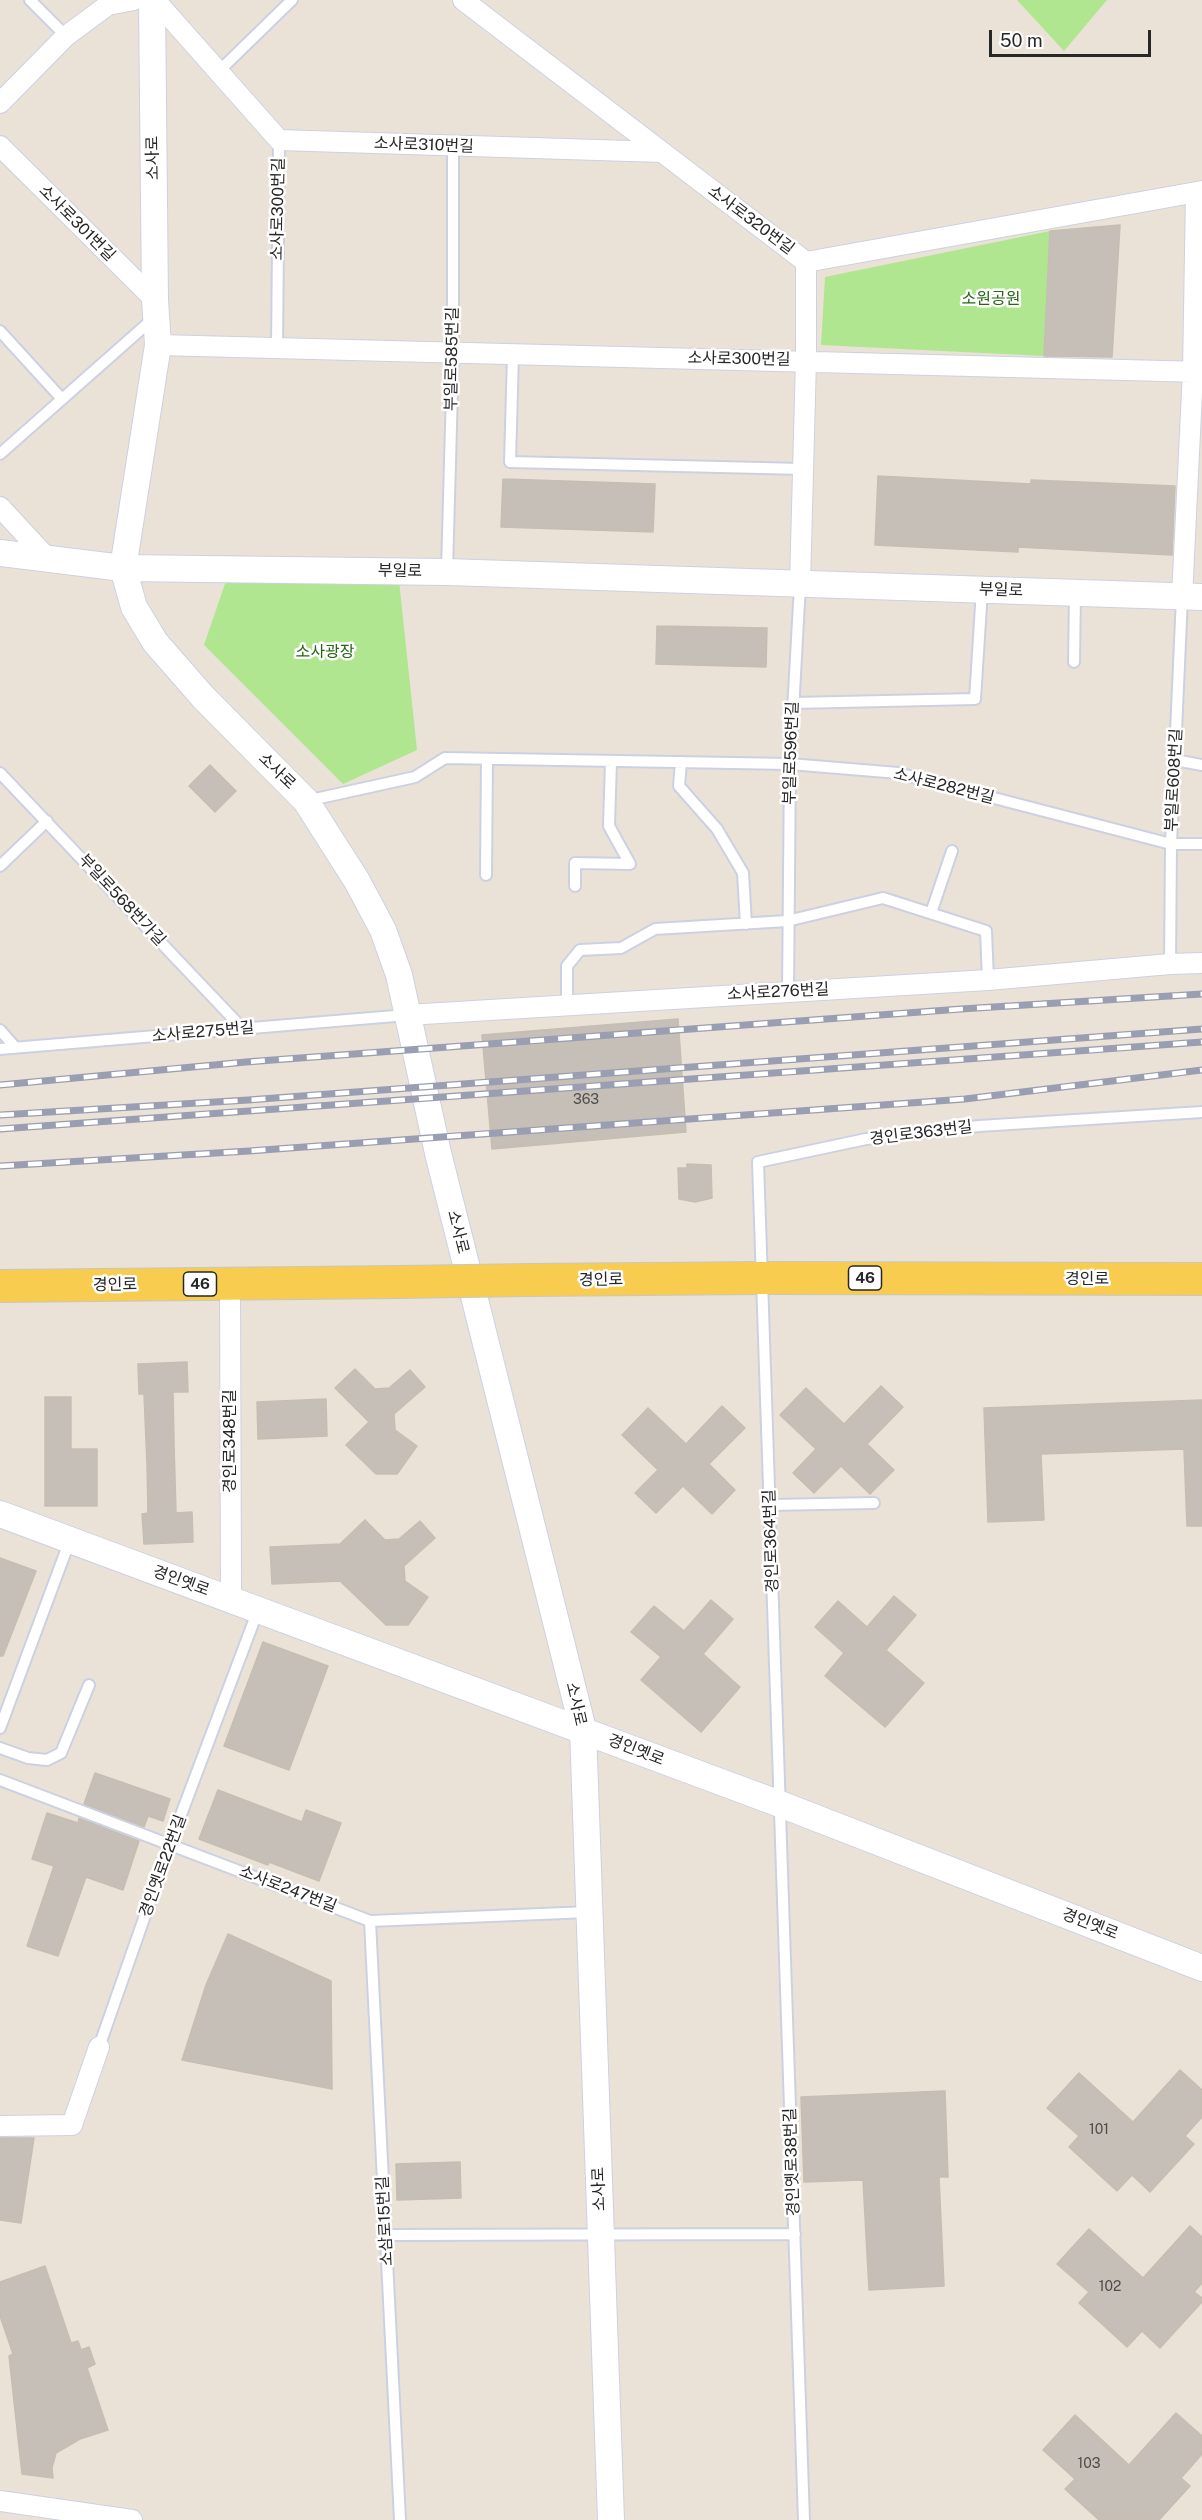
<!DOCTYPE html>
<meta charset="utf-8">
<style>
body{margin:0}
#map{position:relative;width:1202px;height:2520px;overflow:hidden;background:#ebe2d7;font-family:"Public Sans",sans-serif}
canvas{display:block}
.scale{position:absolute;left:989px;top:30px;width:162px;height:27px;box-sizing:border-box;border:3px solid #272727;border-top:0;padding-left:8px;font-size:18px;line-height:21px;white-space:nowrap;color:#272727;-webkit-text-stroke:4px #fff;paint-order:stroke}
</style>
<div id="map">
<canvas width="1202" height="2520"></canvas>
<div class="scale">50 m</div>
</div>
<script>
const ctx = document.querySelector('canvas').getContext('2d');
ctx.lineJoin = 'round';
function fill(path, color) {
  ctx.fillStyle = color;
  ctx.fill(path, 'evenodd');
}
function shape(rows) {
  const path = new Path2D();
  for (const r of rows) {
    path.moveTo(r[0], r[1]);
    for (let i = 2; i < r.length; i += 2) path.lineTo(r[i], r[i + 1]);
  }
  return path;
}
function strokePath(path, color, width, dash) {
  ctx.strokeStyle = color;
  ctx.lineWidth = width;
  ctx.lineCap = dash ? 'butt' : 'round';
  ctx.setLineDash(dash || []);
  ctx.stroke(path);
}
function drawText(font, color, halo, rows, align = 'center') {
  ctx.font = font + ' "Public Sans","Noto Sans KR",sans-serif';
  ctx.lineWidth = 5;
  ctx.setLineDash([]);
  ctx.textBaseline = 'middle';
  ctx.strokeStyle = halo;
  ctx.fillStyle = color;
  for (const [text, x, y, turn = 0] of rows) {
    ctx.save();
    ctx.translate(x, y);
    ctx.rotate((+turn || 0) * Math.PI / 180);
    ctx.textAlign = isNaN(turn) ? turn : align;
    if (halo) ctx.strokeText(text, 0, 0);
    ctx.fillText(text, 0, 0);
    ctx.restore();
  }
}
const green = shape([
 [1017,0,1107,0,1064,51],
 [1050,231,1044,356,821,345,825,277],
 [230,569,398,571,417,750,343,784,204,645]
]);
const building = shape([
 [1120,225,1112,357,1044,356,1050,231,1120,225],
 [878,476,1031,484,1031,480,1175,486,1172,555,1018,547,1018,552,875,545,878,476],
 [503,479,655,484,653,532,501,527,503,479],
 [657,626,767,628,766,667,656,664,657,626],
 [210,765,236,791,215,812,189,786,210,765],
 [678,1019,686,1132,492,1149,482,1035,678,1019],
 [687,1164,711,1165,712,1198,695,1202,679,1199,678,1168,687,1168,687,1164],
 [187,1362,188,1392,173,1392,174,1444,176,1513,192,1512,193,1542,144,1544,142,1514,148,1513,147,1463,144,1394,139,1394,138,1364,187,1362],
 [355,1369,375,1389,389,1388,410,1370,425,1387,394,1414,395,1430,417,1446,397,1474,376,1474,346,1445,369,1422,335,1388,355,1369],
 [881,1386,903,1407,867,1444,894,1470,870,1494,841,1466,814,1493,793,1473,816,1449,780,1415,806,1388,844,1424,881,1386],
 [45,1397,71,1397,71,1449,97,1449,97,1506,45,1506,45,1397],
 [326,1399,327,1436,258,1439,257,1402,326,1399],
 [1202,1400,1202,1526,1187,1526,1184,1449,1041,1454,1044,1520,988,1522,984,1408,1202,1400],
 [722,1406,745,1428,709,1464,735,1490,712,1514,683,1486,656,1513,635,1493,658,1470,622,1435,648,1408,686,1444,722,1406],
 [365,1520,385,1540,399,1539,420,1521,435,1538,404,1566,405,1581,428,1597,408,1625,386,1625,340,1581,272,1584,270,1547,340,1544,365,1520],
 [0,1558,36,1571,3,1656,0,1656,0,1558],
 [894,1596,916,1615,886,1650,924,1683,885,1727,825,1676,844,1653,815,1627,838,1601,867,1627,894,1596],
 [711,1600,733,1619,703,1654,740,1687,701,1732,641,1680,661,1657,631,1632,654,1606,684,1631,711,1600],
 [263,1642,328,1666,289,1770,224,1746,263,1642],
 [95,1773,170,1799,163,1821,148,1816,144,1827,84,1804,95,1773],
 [218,1790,302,1822,306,1810,341,1823,319,1881,269,1862,268,1865,199,1839,218,1790],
 [47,1813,78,1823,79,1818,139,1841,123,1890,86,1877,58,1956,27,1946,54,1866,32,1859,47,1813],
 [228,1934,331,1981,332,2089,182,2060,206,1985,228,1934],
 [1180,2070,1202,2090,1202,2117,1185,2136,1194,2144,1150,2192,1132,2175,1117,2191,1069,2147,1079,2136,1047,2108,1079,2073,1133,2122,1180,2070],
 [945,2091,948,2177,939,2177,944,2286,869,2290,863,2180,804,2182,801,2097,945,2091],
 [0,2138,34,2138,21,2223,0,2220,0,2138],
 [460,2162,461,2198,397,2200,396,2164,460,2162],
 [1190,2226,1202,2237,1202,2283,1194,2292,1202,2298,1202,2302,1160,2348,1142,2331,1127,2347,1079,2303,1089,2292,1057,2264,1089,2229,1143,2278,1190,2226],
 [45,2266,71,2343,78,2341,81,2350,89,2347,95,2364,87,2368,108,2430,80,2439,56,2453,52,2468,53,2478,22,2474,9,2356,13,2354,0,2316,0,2282,45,2266],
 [1176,2413,1202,2436,1202,2454,1181,2478,1190,2486,1159,2520,1099,2520,1065,2489,1075,2479,1043,2450,1075,2415,1129,2465,1176,2413]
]);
const service = shape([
 [30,0,66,36],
 [218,72,292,0],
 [0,331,62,399],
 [277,349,279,140],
 [513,354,510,462,803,469],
 [0,454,155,317],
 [447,571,453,353,453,146],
 [1074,662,1075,593],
 [794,703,975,699,982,590],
 [1175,760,1202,765],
 [681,762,679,786,717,829,743,873,746,924],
 [0,773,243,1029],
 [306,801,415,777,445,758,790,764,898,773,1171,844,1202,844],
 [0,866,47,821],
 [486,875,487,759],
 [575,886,575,863,630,864,609,826,611,761],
 [931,913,952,851],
 [1170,964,1171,844,1182,597],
 [788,992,790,764,800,585],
 [567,1005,567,966,580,950,621,948,655,929,787,921,883,898,986,931,988,980],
 [0,1030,15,1047],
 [0,1049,407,1015],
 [770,1505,874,1503],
 [0,1728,70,1540],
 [0,1748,28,1758,47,1760,61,1753,89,1685],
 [0,1780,370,1921,589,1912],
 [370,1921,400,2520],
 [99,2047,170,1844,258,1610],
 [386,2235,795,2234],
 [804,2520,758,1162,866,1139,979,1126,1202,1112]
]);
const minor = shape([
 [155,0,279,140,661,152],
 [463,0,806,262,1202,191],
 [0,103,66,36,108,5,134,0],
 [0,146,155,300],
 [158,345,1202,372],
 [0,507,48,559],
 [800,584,806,360,806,262],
 [1182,597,1193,371,1196,192],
 [407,1015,988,980,1170,964,1202,963],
 [230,1284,231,1599],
 [0,2126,72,2125,99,2047],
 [0,2501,132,2520]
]);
const tertiary = shape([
 [152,0,155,300,158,345,123,568,134,607,155,642,203,697,306,801,357,881,383,930,399,975,438,1153,583,1729,611,2520],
 [0,553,123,568,447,572,1202,597],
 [0,1514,780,1804,1202,1968]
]);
const primary = shape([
 [528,1280,762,1278,1202,1279],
 [0,1286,400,1282]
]);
const rail = shape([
 [0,1085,246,1062,961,1009,1202,994],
 [0,1115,248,1100,1202,1029],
 [0,1129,1202,1042],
 [0,1166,249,1151,965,1099,1202,1070]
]);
const primaryBridge = shape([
 [400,1282,528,1280]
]);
const numberNames = [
 ["363",586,1100],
 ["101",1099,2130],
 ["102",1110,2287],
 ["103",1089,2464]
];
const shields = [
 [865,1278,33],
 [200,1284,33]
];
const shieldNames = [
 ["46",865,1278],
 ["46",200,1284]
];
const streetNames = [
 ["소사로310번길",424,145,2],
 ["소사로",153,158,-91],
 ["소사로300번길",278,209,-89],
 ["소사로320번길",751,220,37],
 ["소사로301번길",77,223,45],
 ["부일로585번길",452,359,-89],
 ["소사로300번길",739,359,1],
 ["부일로",400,571,1],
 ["부일로",1001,590,2],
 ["부일로596번길",791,753,-88],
 ["소사로",277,771,44],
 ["부일로608번길",1174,780,-87],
 ["소사로282번길",944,786,14],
 ["부일로568번가길",122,900,47],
 ["소사로276번길",778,992,-3],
 ["소사로275번길",203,1032,-5],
 ["경인로363번길",921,1133,-7],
 ["소사로",458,1232,76],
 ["경인로",1087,1279],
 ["경인로",601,1280,-1],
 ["경인로",115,1285,-1],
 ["경인로348번길",230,1441,-90],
 ["경인로364번길",771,1541,-92],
 ["경인옛로",181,1581,20],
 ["소사로",576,1704,77],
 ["경인옛로",636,1750,21],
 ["경인옛로22번길",163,1866,-70],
 ["소사로247번길",288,1889,21],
 ["경인옛로",1090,1924,21],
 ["경인옛로38번길",792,2162,-92],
 ["소사로",599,2189,-92],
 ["소삼로15번길",385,2221,-93]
];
const parkNames = [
 ["소원공원",991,299],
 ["소사광장",325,652]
];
fill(green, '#afe68f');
fill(building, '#c6bfb7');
strokePath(building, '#c6beb1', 1.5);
strokePath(service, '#ccd1e2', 14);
strokePath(minor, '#ccd1e2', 22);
strokePath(tertiary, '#ccd1e2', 28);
strokePath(primary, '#c7c7c7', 34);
strokePath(service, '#fff', 10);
strokePath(minor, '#fff', 20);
strokePath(tertiary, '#fff', 26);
strokePath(primary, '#f8cc4f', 32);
strokePath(rail, '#9a9eb3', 7);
strokePath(rail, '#fff', 4.5, [14]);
strokePath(primaryBridge, '#c7c7c7', 34, []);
strokePath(primaryBridge, '#f8cc4f', 32);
drawText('14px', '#4f4d4b', null, numberNames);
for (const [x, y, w] of shields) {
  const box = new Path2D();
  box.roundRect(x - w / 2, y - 12, w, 24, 4.5);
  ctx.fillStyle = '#fff';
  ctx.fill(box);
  strokePath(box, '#272727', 1.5);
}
drawText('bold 15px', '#272727', null, shieldNames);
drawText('16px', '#272727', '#fff', streetNames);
drawText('16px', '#286615', '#fff', parkNames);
</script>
